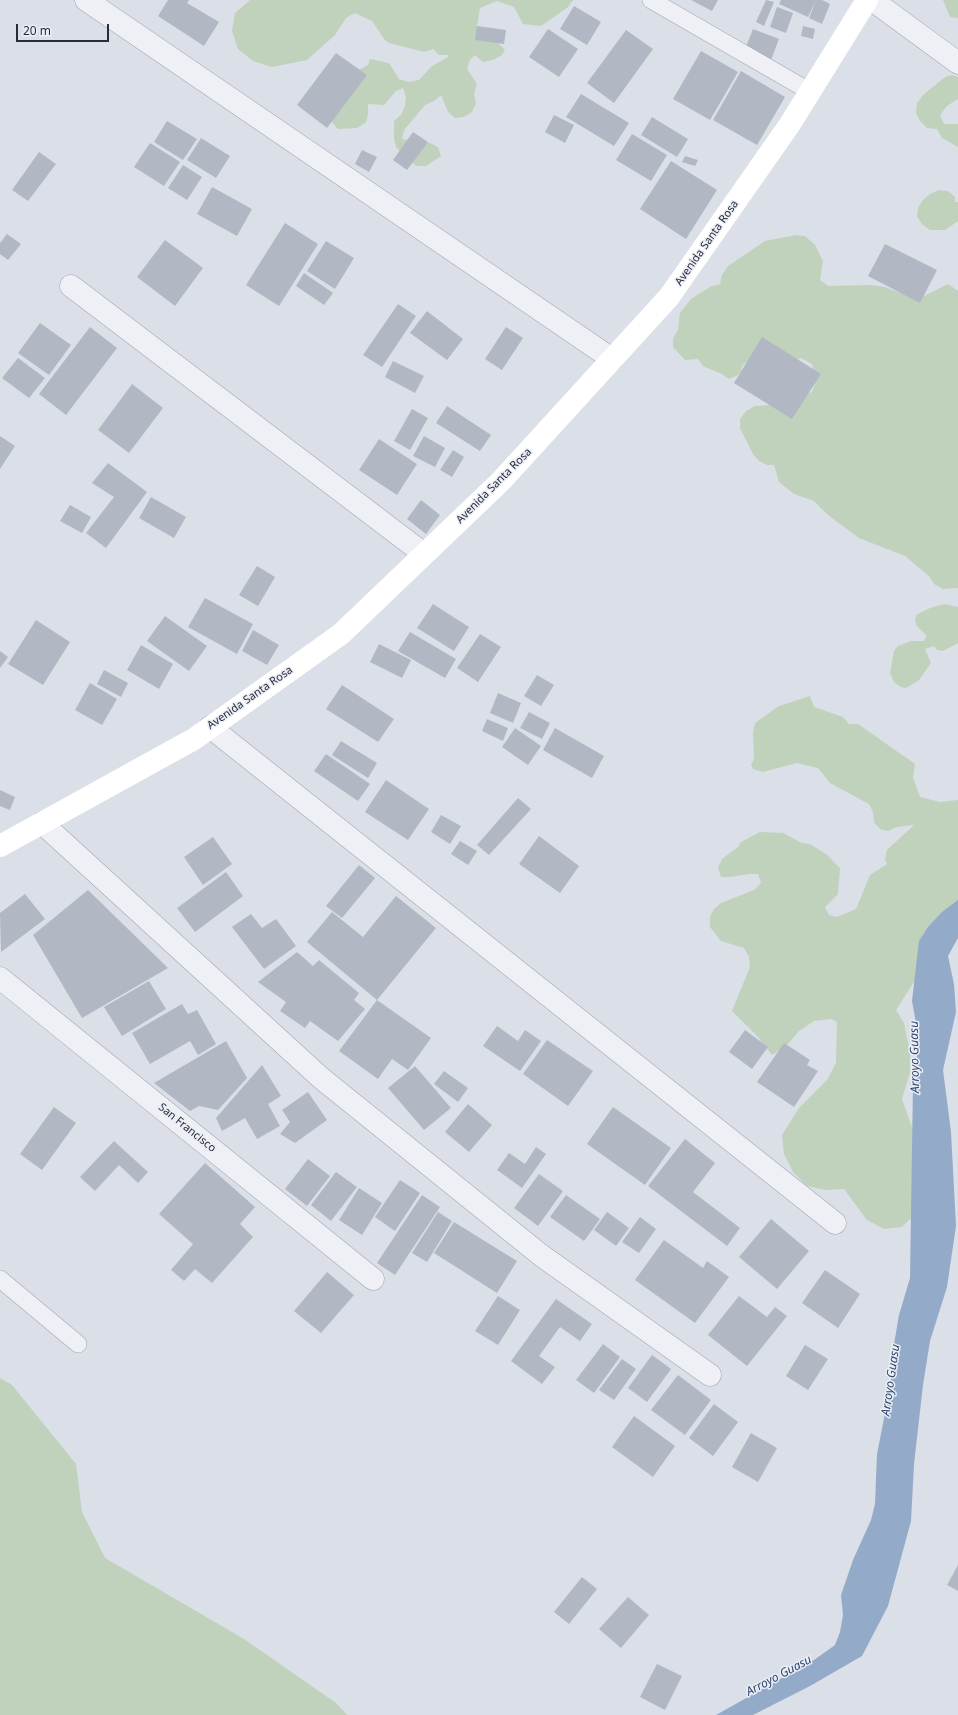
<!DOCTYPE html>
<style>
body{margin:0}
#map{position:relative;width:958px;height:1715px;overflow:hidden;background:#dbdfe7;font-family:"Noto Sans",sans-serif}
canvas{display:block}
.scale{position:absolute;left:16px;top:24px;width:93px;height:18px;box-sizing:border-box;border:2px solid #252c3d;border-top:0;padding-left:5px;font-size:12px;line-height:14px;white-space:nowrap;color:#252c3d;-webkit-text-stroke:3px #ebeef4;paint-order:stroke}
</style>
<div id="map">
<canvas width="958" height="1715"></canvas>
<div class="scale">20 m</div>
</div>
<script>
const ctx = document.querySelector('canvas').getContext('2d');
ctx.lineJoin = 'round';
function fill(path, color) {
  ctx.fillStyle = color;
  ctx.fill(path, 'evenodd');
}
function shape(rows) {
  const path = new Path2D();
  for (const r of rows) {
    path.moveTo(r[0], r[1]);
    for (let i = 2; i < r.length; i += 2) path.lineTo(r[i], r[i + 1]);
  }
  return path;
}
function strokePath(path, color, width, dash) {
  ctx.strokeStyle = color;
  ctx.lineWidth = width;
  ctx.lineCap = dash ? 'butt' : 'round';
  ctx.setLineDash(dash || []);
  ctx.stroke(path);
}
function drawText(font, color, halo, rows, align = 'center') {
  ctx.font = font + ' "Noto Sans",sans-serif';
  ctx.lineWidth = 3;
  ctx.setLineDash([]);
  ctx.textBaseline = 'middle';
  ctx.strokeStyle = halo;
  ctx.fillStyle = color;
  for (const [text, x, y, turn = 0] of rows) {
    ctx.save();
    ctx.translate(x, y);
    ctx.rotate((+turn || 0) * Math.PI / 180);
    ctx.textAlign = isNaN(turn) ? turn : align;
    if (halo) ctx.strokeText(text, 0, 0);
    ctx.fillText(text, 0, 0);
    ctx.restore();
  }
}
const green = shape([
 [250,0,573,0,568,7,541,26,523,24,514,7,497,1,480,8,477,26,492,37,505,50,501,56,492,60,483,62,475,55,470,60,467,69,477,84,474,94,476,103,472,112,464,117,455,118,448,112,441,95,434,101,425,105,404,130,402,139,430,143,438,147,441,156,426,166,417,166,409,161,396,147,394,138,394,121,401,115,405,106,406,97,403,88,396,91,384,105,368,104,368,114,366,122,357,128,338,129,332,122,333,112,359,70,368,65,370,59,389,63,399,79,409,82,419,80,432,66,448,57,448,55,439,55,433,49,424,52,389,43,385,40,372,21,355,13,346,18,335,35,307,60,272,67,253,61,238,49,232,31,235,13],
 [943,0,958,0,958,18,950,17],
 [952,75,958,77,958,99,947,106,940,115,944,124,958,124,958,147,942,138,937,129,927,128,920,121,916,113,917,103,923,95,945,77],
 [939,190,948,191,955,197,955,202,958,202,958,221,945,230,930,230,922,224,917,217,918,208,923,200,930,194],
 [796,235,805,236,815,245,823,261,820,280,828,286,870,285,885,287,903,294,922,297,948,284,958,291,958,588,943,589,934,584,929,576,905,556,859,538,828,515,814,501,794,494,779,482,774,465,767,465,759,461,753,454,740,428,740,419,746,411,755,406,787,404,812,392,815,383,812,364,801,358,791,362,750,359,742,366,741,371,738,375,729,379,722,374,703,366,698,359,685,360,673,347,673,338,678,330,680,313,691,299,710,287,720,284,722,275,728,266,765,241],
 [944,604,958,607,958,643,943,651,937,650,934,646,925,649,931,663,928,667,919,680,906,688,901,687,894,682,890,673,894,651,898,646,911,641,924,641,927,636,917,626,915,620,916,615,930,608],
 [810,696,814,707,843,717,849,724,858,724,915,764,913,778,920,797,940,802,958,800,958,924,919,974,896,1010,904,1023,910,1054,910,1072,902,1099,914,1133,922,1207,902,1227,884,1229,867,1220,844,1189,826,1190,807,1186,793,1172,784,1154,782,1135,799,1108,827,1080,836,1063,837,1022,831,1019,814,1021,799,1031,787,1045,772,1055,758,1037,732,1011,750,967,749,957,744,948,721,941,710,927,710,917,714,909,721,903,754,890,761,883,758,874,749,874,730,877,721,877,718,868,722,859,738,847,741,842,760,832,783,833,802,843,810,844,827,855,840,868,838,894,825,907,829,915,837,917,856,909,870,875,887,864,885,860,887,850,914,825,897,827,888,831,880,829,874,822,873,812,869,804,830,783,818,768,797,763,763,772,753,769,751,765,754,759,753,732,755,723,779,706],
 [0,1378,12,1385,76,1464,82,1512,105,1558,244,1639,336,1703,347,1715,0,1715]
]);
const water = shape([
 [958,900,958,938,948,956,954,984,956,1012,943,1070,951,1132,956,1226,947,1287,930,1341,923,1385,914,1464,911,1521,888,1606,862,1656,810,1686,753,1715,716,1715,814,1660,835,1645,840,1632,843,1615,841,1595,853,1560,871,1520,875,1504,877,1454,891,1383,891,1362,899,1315,910,1278,913,1084,917,1059,917,1029,912,1001,919,941,928,927,942,912]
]);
const building = shape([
 [168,0,189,0,187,3,219,22,204,46,158,16],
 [691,0,718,0,712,11],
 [766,0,774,2,764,26,756,22],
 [781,0,816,0,808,17,779,4],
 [816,0,822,0,830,4,822,24,809,18],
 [574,6,601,22,587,45,560,29],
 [777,7,793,13,786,33,770,27],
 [477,26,506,30,504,44,475,40],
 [803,26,815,29,813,39,801,36],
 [548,29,578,49,559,77,529,57],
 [753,29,779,39,771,60,745,49],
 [626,30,653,49,614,103,587,83],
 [701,51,738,72,710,120,673,99],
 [336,53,367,75,327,128,297,105],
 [741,71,785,97,757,145,713,120],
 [581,94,629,123,614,146,566,117],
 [554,115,574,125,565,143,545,132],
 [652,117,688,139,677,157,641,135],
 [167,121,197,139,183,160,154,142],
 [413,132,428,142,407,170,393,160],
 [632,134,667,155,651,181,616,160],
 [201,138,230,156,216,178,187,160],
 [150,143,180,162,164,186,134,167],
 [362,150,377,157,369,172,355,164],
 [39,152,56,164,28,201,12,190],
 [685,156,698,160,695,166,682,162],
 [671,161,717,190,686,239,640,209],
 [183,165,202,177,187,200,168,188],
 [212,187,252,209,237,236,197,214],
 [285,223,318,244,279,306,246,285],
 [7,234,21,244,8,260,0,254,0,243],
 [165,240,203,268,175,306,137,277],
 [326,241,354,258,335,289,307,271],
 [885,244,937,270,920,303,868,276],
 [304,273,333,293,324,305,296,286],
 [398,304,416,316,382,367,363,355],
 [427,311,463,339,447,360,410,333],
 [40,323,71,345,49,375,18,353],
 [90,327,117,348,66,415,39,394],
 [506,327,523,338,502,370,485,359],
 [762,337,821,374,792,419,734,383],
 [18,358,45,378,29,398,2,378],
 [393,361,424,376,415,393,385,377],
 [132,384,163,408,129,453,98,430],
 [447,406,491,435,480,451,436,423],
 [412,409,428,418,410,450,394,441],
 [0,436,15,446,0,469],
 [424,436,445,448,435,467,413,456],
 [379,439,417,464,397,495,359,470],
 [453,450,464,457,452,477,440,470],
 [108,463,147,492,106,548,86,533,114,497,92,483],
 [151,497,186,517,174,538,139,518],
 [421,500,440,515,426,534,407,519],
 [70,505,91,517,82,533,60,521],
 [257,566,275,577,258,606,239,595],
 [205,598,253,624,237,654,188,627],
 [433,604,469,627,454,651,417,628],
 [165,616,207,646,189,671,147,641],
 [36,620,70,642,43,685,8,664],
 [253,630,279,645,267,665,242,651],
 [410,632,456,659,445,678,398,651],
 [480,634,501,647,478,682,457,668],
 [379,644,411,660,402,678,370,662],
 [141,645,173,664,159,689,127,670],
 [0,651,8,657,0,668],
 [104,670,128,683,121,697,97,684],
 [537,675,554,685,541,706,524,696],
 [90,683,117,699,102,725,75,710],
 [342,685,394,719,378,742,326,709],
 [498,693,521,703,513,723,490,713],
 [529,712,550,723,542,739,520,728],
 [487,719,508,728,503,741,482,731],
 [515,728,541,746,528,765,502,747],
 [555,728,604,756,592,778,543,750],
 [341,741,377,763,368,778,332,755],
 [326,754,370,784,358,801,314,771],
 [386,780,429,809,408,840,365,812],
 [0,790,15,797,10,810,0,806],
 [518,798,531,809,489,855,477,845],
 [441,815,461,826,450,844,431,832],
 [539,836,579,866,560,893,519,864],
 [213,837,232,864,203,885,184,857],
 [460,841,477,851,468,865,451,854],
 [359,865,375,878,342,918,326,906],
 [226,872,243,896,195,932,177,908],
 [88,890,168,968,82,1018,33,935],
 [25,894,45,919,1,952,0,913],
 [396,896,436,928,377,1000,307,942,332,912,363,937],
 [251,914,262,928,276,919,296,946,264,969,232,927],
 [297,952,313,966,319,960,359,993,354,1000,365,1009,338,1041,310,1021,305,1028,280,1011,286,1002,258,982],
 [149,981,166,1009,122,1036,104,1007],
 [377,1000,431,1038,408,1070,392,1059,378,1079,339,1051],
 [182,1004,188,1014,197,1010,216,1044,198,1055,190,1041,150,1064,132,1033],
 [497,1026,518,1041,525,1030,541,1041,520,1071,483,1046],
 [745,1030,768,1047,752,1069,729,1052],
 [547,1040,593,1071,568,1106,523,1074],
 [226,1041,247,1078,218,1110,199,1106,190,1111,154,1083],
 [784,1043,810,1060,807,1065,818,1071,794,1107,757,1082],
 [262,1065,281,1096,268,1104,280,1126,257,1139,245,1118,222,1131,216,1118],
 [415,1066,451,1108,424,1130,388,1088],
 [444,1071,468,1088,458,1102,434,1084],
 [308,1092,327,1120,295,1143,280,1134,290,1122,282,1110],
 [468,1104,492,1125,469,1152,445,1132],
 [54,1107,76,1123,42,1170,20,1154],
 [613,1107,671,1148,645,1185,587,1144],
 [685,1139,715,1163,693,1192,740,1228,727,1246,648,1186],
 [114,1141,148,1172,138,1183,119,1165,95,1191,80,1177],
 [536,1147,546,1154,522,1188,497,1170,509,1153,525,1164],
 [308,1159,330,1176,307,1206,285,1189],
 [205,1163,255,1207,240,1224,253,1237,212,1283,195,1269,184,1281,171,1270,193,1244,159,1214],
 [336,1172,357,1187,331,1221,311,1205],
 [539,1174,563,1191,538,1226,514,1208],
 [400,1180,420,1193,395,1231,375,1217],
 [359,1188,382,1203,362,1235,339,1220],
 [422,1195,440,1207,395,1275,377,1263],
 [566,1195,600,1219,584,1241,550,1217],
 [438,1212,452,1221,427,1262,412,1253],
 [607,1212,629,1228,616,1246,594,1230],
 [640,1217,656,1229,639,1253,622,1242],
 [771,1219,809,1251,777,1289,739,1257],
 [454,1222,517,1261,497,1293,434,1253],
 [664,1240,703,1268,707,1261,729,1277,695,1323,635,1280],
 [825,1270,860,1294,838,1328,802,1303],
 [327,1272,354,1295,321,1333,294,1311],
 [498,1296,520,1310,498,1345,475,1331],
 [739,1296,767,1317,775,1307,787,1316,747,1366,708,1335],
 [556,1299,592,1324,580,1341,560,1327,539,1356,555,1367,542,1384,511,1361],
 [603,1344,620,1357,594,1393,576,1380],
 [805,1345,828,1359,808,1390,786,1376],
 [652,1355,671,1369,647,1402,628,1388],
 [622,1359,636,1369,614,1400,599,1390],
 [678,1375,711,1400,685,1435,651,1410],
 [714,1404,738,1422,713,1456,689,1438],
 [634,1416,675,1446,653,1477,612,1447],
 [751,1433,777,1448,758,1482,732,1467],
 [958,1565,958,1591,947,1585],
 [582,1577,597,1589,569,1624,554,1612],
 [628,1597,649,1615,621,1648,599,1629],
 [657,1664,682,1676,665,1710,640,1697]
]);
const lane = shape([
 [651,0,809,91],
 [0,1279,78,1344]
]);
const street = shape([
 [86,0,612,359],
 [872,0,958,63],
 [71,286,424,554],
 [210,727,835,1223],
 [42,823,321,1078,542,1256,710,1375],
 [0,978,373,1279]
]);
const secondary = shape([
 [0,846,194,739,341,634,501,481,669,297,790,124,867,0]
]);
const streetNames = [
 ["Avenida Santa Rosa",707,243,-55],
 ["Avenida Santa Rosa",494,486,-45],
 ["Avenida Santa Rosa",250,698,-35],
 ["San Francisco",187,1128,39]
];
const waterNames = [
 ["Arroyo Guasu",915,1057,-91],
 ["Arroyo Guasu",891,1380,-82],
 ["Arroyo Guasu",779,1676,-28]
];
fill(green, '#c0d1bc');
fill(water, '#94aac9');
fill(building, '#b2b8c3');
strokePath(lane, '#a1a6b1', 18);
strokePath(street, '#a1a6b1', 23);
strokePath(lane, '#eef0f5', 17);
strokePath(street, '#eef0f5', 22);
strokePath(secondary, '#fff', 22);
drawText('11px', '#252c3d', '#ebeef4', streetNames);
drawText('italic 12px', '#2e4772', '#ebeef4', waterNames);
</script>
